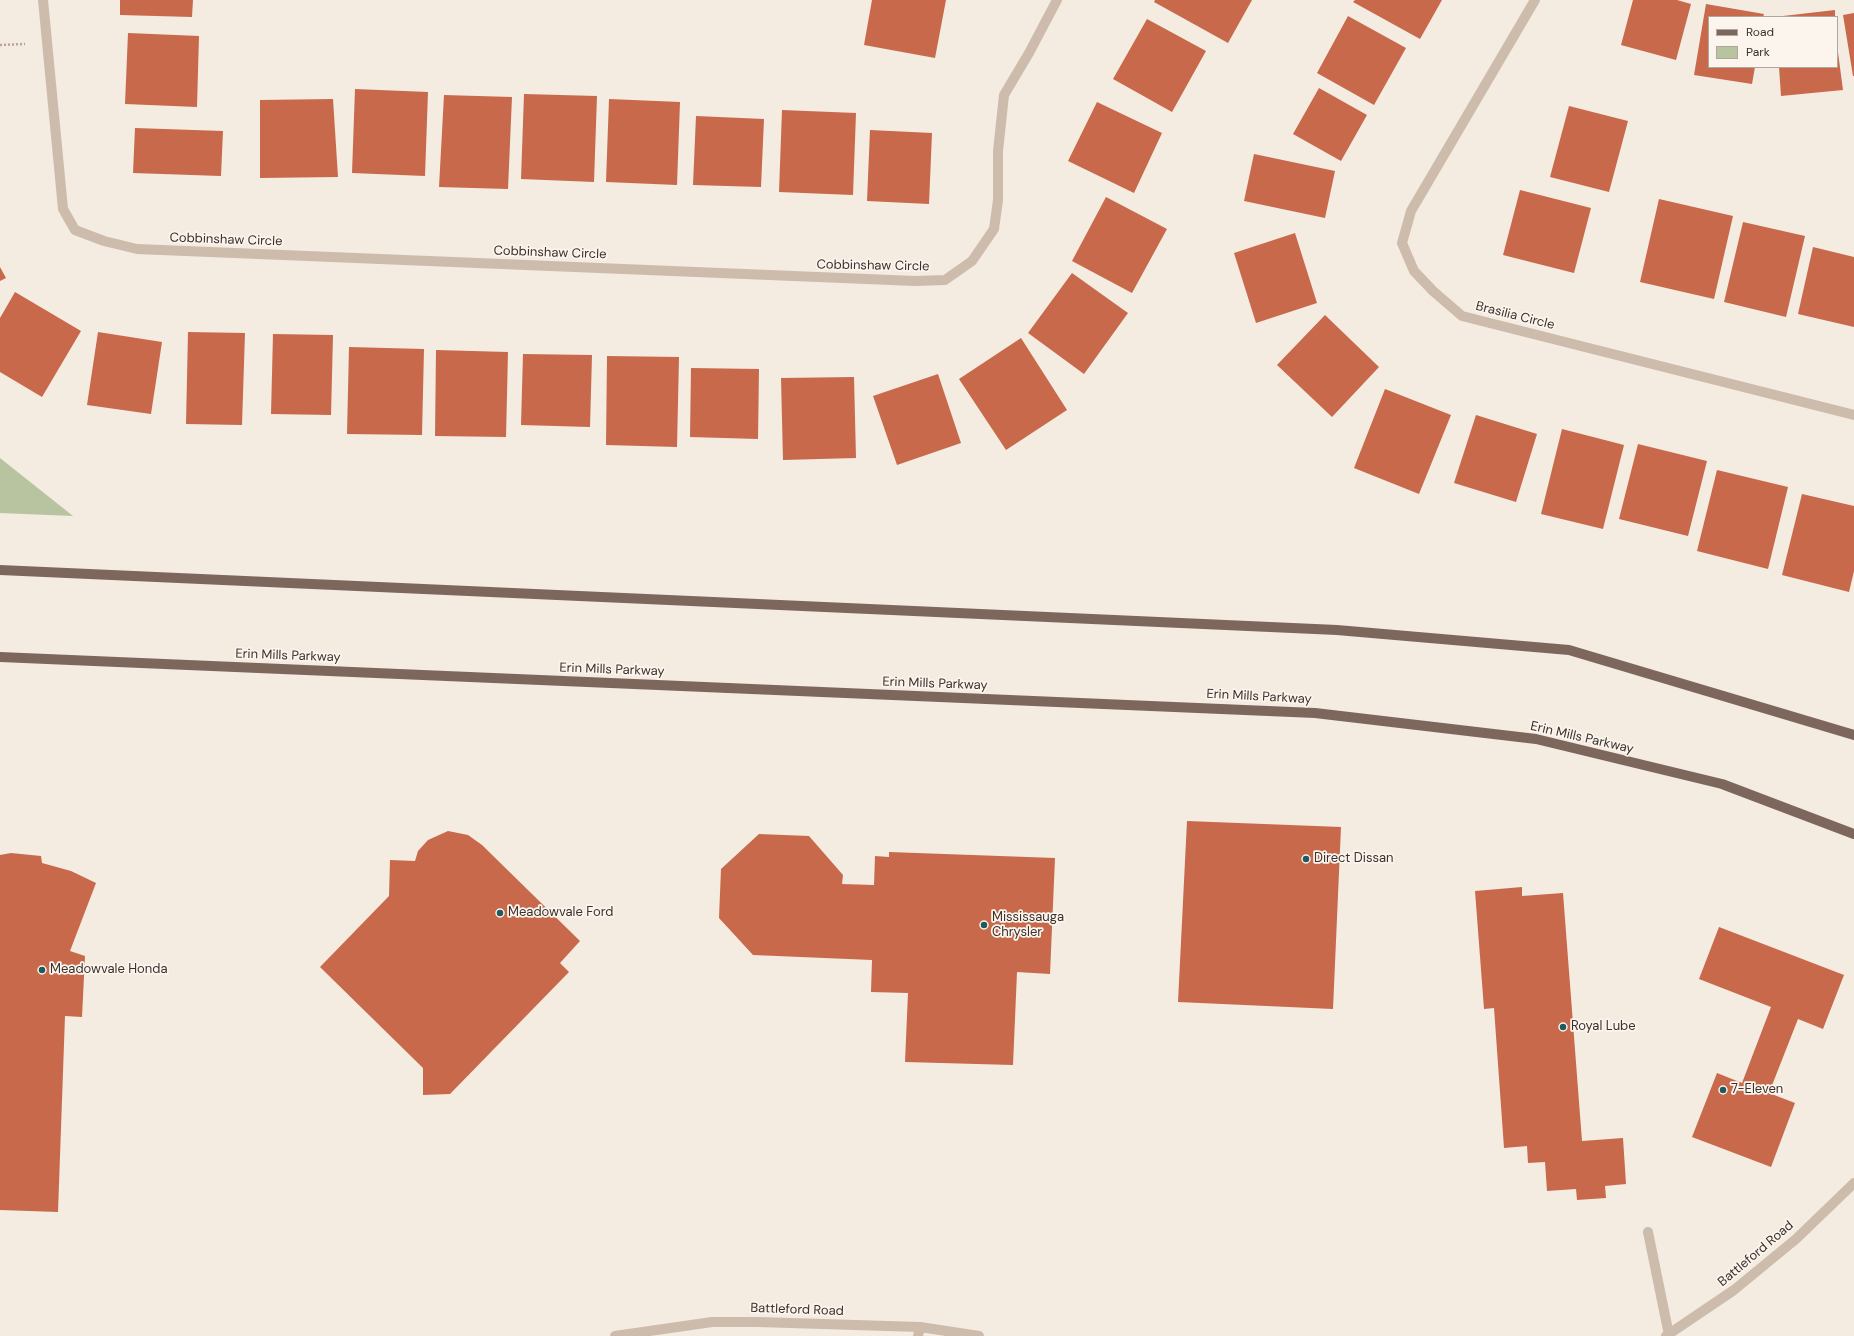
<!DOCTYPE html>
<style>
body{margin:0}
#map{position:relative;width:1854px;height:1336px;overflow:hidden;background:#f4ebe1;font-family:"DM Sans",sans-serif}
canvas{display:block}
.legend{position:absolute;left:1708px;top:16px;width:130px;height:52px;box-sizing:border-box;background:#fbf5ee;border:1px solid #aea6a0;margin:0;padding:5px 7px;list-style:none;font-size:12px;color:#3b302b}
.legend li{display:flex;align-items:center;gap:8px;height:20px}
.legend b{width:20px;border:1px solid #aea6a0}
</style>
<div id="map">
<canvas width="1854" height="1336"></canvas>
<ul class="legend">
<li><b style="height:5px;background:#7d675c"></b>Road</li>
<li><b style="height:11px;background:#b8c4a0"></b>Park</li>
</ul>
</div>
<script>
const ctx = document.querySelector('canvas').getContext('2d');
ctx.lineJoin = 'round';
function fill(path, color) {
  ctx.fillStyle = color;
  ctx.fill(path, 'evenodd');
}
function shape(rows) {
  const path = new Path2D();
  for (const r of rows) {
    path.moveTo(r[0], r[1]);
    for (let i = 2; i < r.length; i += 2) path.lineTo(r[i], r[i + 1]);
  }
  return path;
}
function strokePath(path, color, width, dash) {
  ctx.strokeStyle = color;
  ctx.lineWidth = width;
  ctx.lineCap = dash ? 'butt' : 'round';
  ctx.setLineDash(dash || []);
  ctx.stroke(path);
}
function drawText(font, color, halo, rows, align = 'center') {
  ctx.font = font + ' "DM Sans",sans-serif';
  ctx.lineWidth = 3.5;
  ctx.setLineDash([]);
  ctx.textBaseline = 'middle';
  ctx.strokeStyle = halo;
  ctx.fillStyle = color;
  for (const [text, x, y, turn = 0] of rows) {
    ctx.save();
    ctx.translate(x, y);
    ctx.rotate((+turn || 0) * Math.PI / 180);
    ctx.textAlign = isNaN(turn) ? turn : align;
    if (halo) ctx.strokeText(text, 0, 0);
    ctx.fillText(text, 0, 0);
    ctx.restore();
  }
}
const green = shape([
 [0,458,73,516,0,513]
]);
const building = shape([
 [120,0,193,0,192,17,120,15],
 [872,0,946,0,935,58,864,45],
 [1155,0,1252,0,1228,43,1154,2],
 [1355,0,1442,0,1420,39,1353,2],
 [1633,0,1677,0,1691,4,1676,60,1621,45],
 [1706,4,1764,14,1763,17,1709,17,1709,67,1755,67,1752,84,1694,75],
 [1835,10,1835,17,1783,17,1783,16],
 [1854,13,1854,76,1853,76,1843,15],
 [1348,16,1406,48,1374,105,1317,73],
 [1147,19,1206,51,1172,112,1113,79],
 [128,33,199,36,197,107,125,104],
 [1837,45,1843,90,1781,96,1779,67,1837,67],
 [1319,88,1367,115,1341,161,1293,134],
 [355,89,428,92,425,176,352,173],
 [524,94,597,96,594,182,521,179],
 [444,95,512,97,508,189,439,187],
 [333,99,338,177,260,178,260,100],
 [609,99,680,102,677,185,606,182],
 [1097,102,1162,133,1134,193,1068,161],
 [1569,106,1628,121,1609,192,1550,177],
 [782,110,856,113,853,195,779,192],
 [696,116,764,119,761,187,693,185],
 [135,128,223,131,221,176,133,173],
 [870,130,932,133,929,204,867,201],
 [1254,154,1335,171,1325,218,1244,201],
 [1520,190,1591,208,1574,273,1503,255],
 [1106,197,1167,229,1132,293,1072,261],
 [1659,199,1733,216,1714,299,1640,282],
 [1743,222,1805,236,1786,317,1724,302],
 [1295,233,1317,303,1256,323,1234,253],
 [1813,247,1854,257,1854,327,1798,314],
 [0,267,6,278,0,281],
 [1072,273,1128,313,1084,374,1028,333],
 [15,292,81,331,42,397,0,372,0,318],
 [1325,315,1379,367,1332,417,1277,365],
 [98,332,162,342,151,414,87,405],
 [188,332,245,333,242,425,186,424],
 [273,334,333,335,331,415,271,414],
 [1021,338,1067,410,1006,450,959,379],
 [349,347,424,349,422,435,347,434],
 [436,350,508,352,506,437,435,436],
 [523,354,592,355,590,427,521,425],
 [607,356,679,357,677,447,606,445],
 [691,368,759,369,758,439,690,437],
 [938,374,961,443,897,465,873,396],
 [854,377,856,458,783,460,781,378],
 [1385,389,1451,415,1419,494,1354,468],
 [1476,415,1537,434,1516,502,1454,483],
 [1562,429,1624,445,1603,529,1541,514],
 [1638,444,1707,461,1688,536,1619,519],
 [1717,470,1788,487,1768,569,1697,551],
 [1802,494,1854,506,1854,571,1849,592,1782,575],
 [1187,821,1341,827,1333,1009,1178,1002],
 [448,831,468,835,482,845,580,941,560,963,569,972,450,1094,423,1095,423,1068,320,967,389,896,390,860,415,861,418,851,428,840],
 [759,834,809,836,843,875,842,884,874,885,875,856,889,857,889,852,1055,858,1050,974,1017,972,1013,1065,905,1062,908,993,871,992,872,960,753,955,719,918,721,869],
 [11,853,41,856,42,863,71,871,96,883,70,951,85,956,82,1017,65,1016,58,1212,0,1210,0,855],
 [1522,887,1522,896,1563,893,1582,1141,1623,1138,1626,1184,1605,1186,1606,1198,1577,1200,1576,1189,1547,1191,1545,1162,1528,1163,1527,1146,1504,1148,1494,1008,1484,1009,1475,891],
 [1719,927,1844,975,1823,1029,1798,1019,1769,1093,1795,1103,1771,1167,1692,1137,1717,1073,1742,1083,1771,1007,1699,979]
]);
const path = shape([
 [0,45,25,44]
]);
const lane = shape([
 [1648,1232,1669,1335],
 [918,1336,920,1327]
]);
const street = shape([
 [43,0,63,209,75,230,104,241,137,249,915,281,945,280,972,261,994,229,998,200,998,151,1004,95,1029,53,1057,0],
 [1535,0,1411,211,1402,243,1414,271,1433,291,1462,316,1854,415],
 [615,1336,712,1322,758,1322,920,1327,979,1336],
 [1666,1336,1734,1290,1796,1239,1854,1183]
]);
const primary = shape([
 [0,570,1337,630,1569,650,1854,735],
 [0,657,1315,713,1536,739,1722,784,1854,834]
]);
const markers = [
 [1306,859,4,"#1f5a5e"],
 [500,913,4,"#1f5a5e"],
 [984,925,4,"#1f5a5e"],
 [42,970,4,"#1f5a5e"],
 [1563,1027,4,"#1f5a5e"],
 [1723,1090,4,"#1f5a5e"]
];
const streetNames = [
 ["Cobbinshaw Circle",226,240,2],
 ["Cobbinshaw Circle",550,253,2],
 ["Cobbinshaw Circle",873,266,1],
 ["Brasilia Circle",1515,316,14],
 ["Erin Mills Parkway",288,656,2],
 ["Erin Mills Parkway",612,670,2],
 ["Erin Mills Parkway",935,684,2],
 ["Erin Mills Parkway",1259,697,3],
 ["Erin Mills Parkway",1582,738,13],
 ["Battleford Road",1756,1254,-40],
 ["Battleford Road",797,1310,2]
];
const poiNames = [
 ["Direct Dissan",1314,859],
 ["Meadowvale Ford",508,913],
 ["Mississauga",992,918],
 ["Chrysler",992,933],
 ["Meadowvale Honda",50,970],
 ["Royal Lube",1571,1027],
 ["7-Eleven",1731,1090]
];
fill(green, '#b8c4a0');
fill(building, '#c8694b');
strokePath(path, '#b9a596', 2.5, [2, 2]);
strokePath(lane, '#cdbbac', 10);
strokePath(street, '#cdbbac', 10);
strokePath(primary, '#7d675c', 10);
for (const [x, y, r, color] of markers) {
  const dot = new Path2D();
  dot.arc(x, y, r, 0, 2 * Math.PI);
  ctx.fillStyle = color;
  ctx.fill(dot);
  strokePath(dot, '#fbf5ee', 1.5);
}
drawText('13px', '#3b302b', '#fbf5ee', streetNames);
drawText('13px', '#3b302b', '#fbf5ee', poiNames, 'left');
</script>
